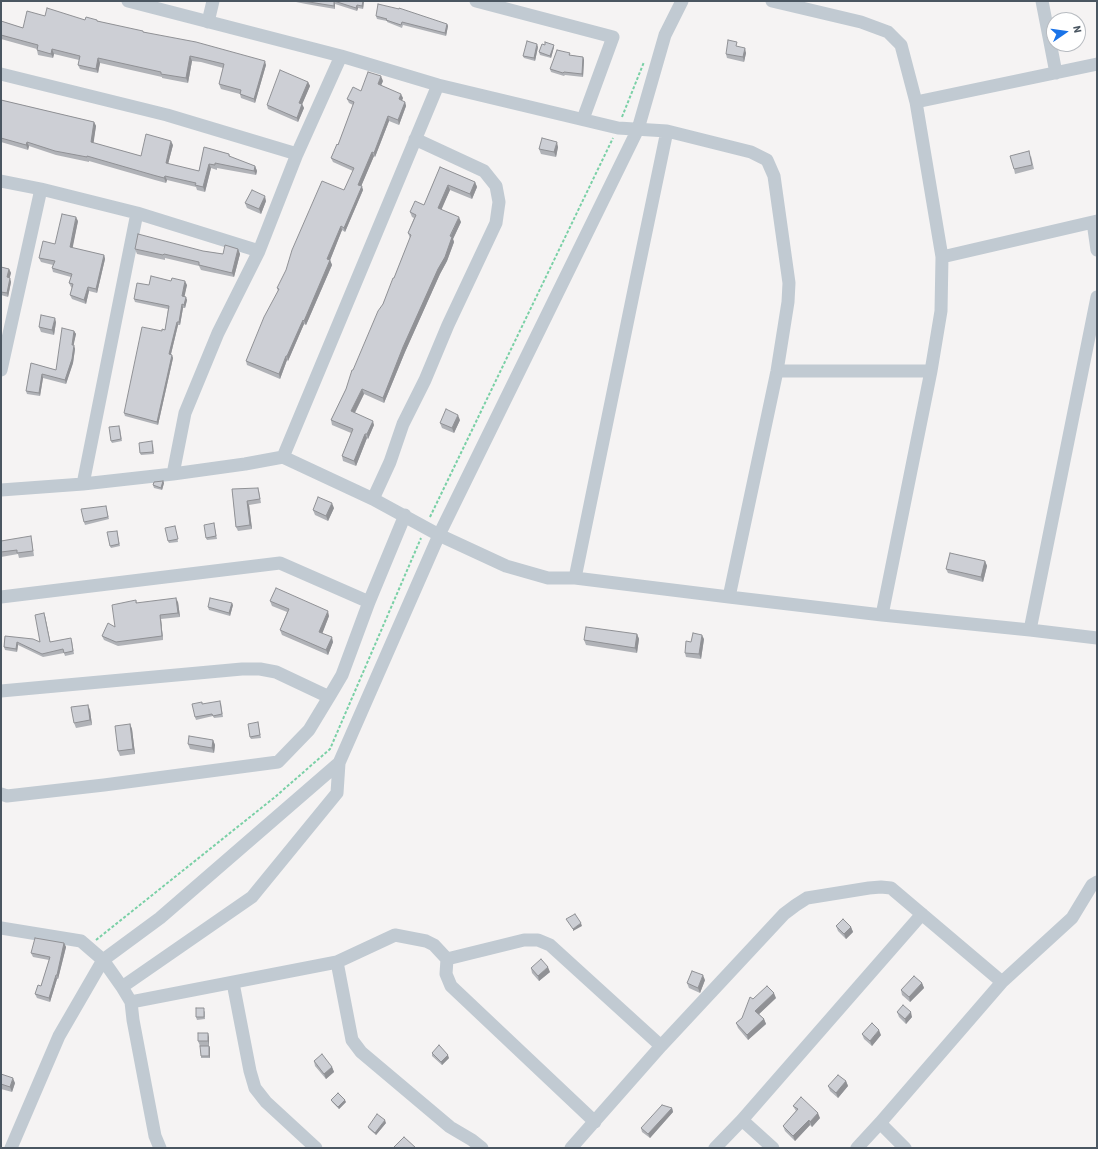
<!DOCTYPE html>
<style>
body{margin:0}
#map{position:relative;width:1098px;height:1149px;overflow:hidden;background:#f5f3f3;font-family:"Source Sans 3",sans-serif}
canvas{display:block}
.frame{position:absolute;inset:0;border:2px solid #4a5661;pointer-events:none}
.north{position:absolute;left:1046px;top:12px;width:40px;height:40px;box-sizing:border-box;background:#fff;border:1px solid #b7bbc0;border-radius:50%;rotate:77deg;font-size:11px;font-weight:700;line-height:16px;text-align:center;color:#4a5661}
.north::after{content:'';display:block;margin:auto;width:14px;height:18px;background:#1a73e8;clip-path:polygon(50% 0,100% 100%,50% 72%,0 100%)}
</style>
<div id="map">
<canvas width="1098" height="1149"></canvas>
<div class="frame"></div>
<div class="north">N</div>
</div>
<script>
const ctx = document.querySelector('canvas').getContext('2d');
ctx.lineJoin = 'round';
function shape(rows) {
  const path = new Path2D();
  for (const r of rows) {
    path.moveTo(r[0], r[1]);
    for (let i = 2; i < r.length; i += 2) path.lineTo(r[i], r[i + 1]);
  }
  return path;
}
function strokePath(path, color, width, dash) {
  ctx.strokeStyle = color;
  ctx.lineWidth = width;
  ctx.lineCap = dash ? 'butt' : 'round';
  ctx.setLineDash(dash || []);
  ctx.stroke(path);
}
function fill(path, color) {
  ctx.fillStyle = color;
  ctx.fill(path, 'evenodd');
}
const path = shape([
 [622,117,644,62],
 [430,517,613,138],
 [96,940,275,797,330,749,421,538]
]);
const minor = shape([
 [128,1,341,56,438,85,618,128,667,131,751,152,767,160,774,176,789,283,788,302,777,371,729,597],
 [476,1,613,37,583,119],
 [772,1,861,22,888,32,901,45,916,102,942,257,941,311,931,371,882,615],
 [1042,1,1056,73],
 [208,22,213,1],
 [1,74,167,115,297,154],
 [916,102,1097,64],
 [1,181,41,189,137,213,259,251],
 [1093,222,1097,250],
 [942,257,1097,221],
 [1,370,41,189],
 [777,371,931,371],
 [283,457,438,85],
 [173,474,185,413,218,333,259,251,297,154,341,56],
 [83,484,137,213],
 [1,490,83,484,173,474,245,464,283,457,373,499,439,535,506,566,548,578,575,578,729,597,882,615,1030,630,1097,638],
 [373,499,390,462,403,424,425,380,448,325,496,223,499,202,496,186,484,171,415,139],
 [575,578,636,280,667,131],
 [1,597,280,563,369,602],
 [1030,630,1097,297],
 [1,691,242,669,260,669,276,672,329,697,309,730,278,762,104,785,7,796,1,794],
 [329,697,342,675,369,602,405,515],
 [1,928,81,941,103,960,122,987,131,1002,337,962],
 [447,959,434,945,426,941,395,935,337,962,352,1040,361,1052,450,1127,472,1140,482,1148],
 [233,983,250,1071,255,1088,266,1102,316,1148],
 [122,987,252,897,337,793,339,763],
 [131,1002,133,1020,155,1136,160,1148],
 [742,1120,773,1148],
 [595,1122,451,986,446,974,447,959,524,940,538,940,550,945,661,1046],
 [880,1123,905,1148],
 [11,1148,59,1036,103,960,160,918,339,763,439,535,638,129,665,35,682,1],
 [571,1148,661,1046,784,914,796,905,807,898,869,888,881,887,891,888,1002,982],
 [715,1148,742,1120,922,914],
 [857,1148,880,1123,1002,982,1072,918,1092,885,1097,882]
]);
const wall = shape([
 [291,1,364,1,363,9,358,8,357,11,335,4,335,9,306,4],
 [45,16,85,20,97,20,97,21,144,32,266,65,255,103,241,98,240,94,221,89,219,84,223,68,201,62,192,61,188,83,162,78,162,77,100,63,98,73,80,69,78,65,79,60,54,54,53,58,38,55,37,50,37,49,1,39,1,21,23,28],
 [376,16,447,24,448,26,446,36,403,25,402,28,387,22,387,21,377,19],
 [545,45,554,45,554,47,551,58,540,55,539,52],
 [538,47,535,61,524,58,523,56],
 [739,47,746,53,744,62,727,58,726,54],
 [570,53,570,55,583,57,584,60,583,77,565,75,564,76,551,72,550,69],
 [383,81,381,85,403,98,402,101,405,102,406,106,399,125,389,121,375,157,374,156,361,186,363,190,345,232,342,230,330,260,332,265,306,325,304,324,288,361,287,360,280,379,247,365,246,361,278,291,277,288,344,190,353,171,333,162,331,158,338,145,353,105,349,103,347,99,361,91],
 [308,82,310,86,302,104,304,108,298,122,268,109,267,105],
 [1,100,94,122,96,126,93,143,141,156,173,145,168,164,199,171,204,147,229,154,230,157,255,166,257,171,256,175,217,168,217,170,211,168,205,192,197,190,196,187,167,180,166,183,155,180,89,161,89,162,56,155,29,146,28,150,1,142],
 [558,147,556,157,541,154,539,149],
 [1031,156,1034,169,1015,174,1014,169],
 [440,167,475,182,477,187,472,199,450,190,441,209,461,222,453,239,454,242,447,261,440,274,405,352,384,403,364,394,355,413,374,425,368,439,367,438,356,466,343,461,342,456,351,433,332,425,331,420,346,389,394,278,410,238,408,233,414,218,412,217,410,212,424,205],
 [266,201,261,214,247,208,245,203],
 [78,221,72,248,104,255,105,259,97,293,89,291,86,304,72,299,70,295,72,288,71,287,69,283,71,277,53,272,52,268,53,265,41,262,39,258,55,244],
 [135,249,203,251,223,254,238,249,240,254,234,277,201,270,199,266,165,258,165,260,137,254],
 [1,267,9,269,11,273,9,278,11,282,8,297,1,295],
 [149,285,187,285,184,296,187,300,185,308,183,308,180,325,178,325,171,354,173,358,158,425,125,416,124,413,162,331,165,330,168,309,135,302,134,299],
 [56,322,54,335,41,332,39,327],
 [74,331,76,334,73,345,75,349,73,363,66,384,43,378,40,396,27,394,26,391,31,363,56,370],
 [460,420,454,433,442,428,440,423],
 [120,428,122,441,112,443,111,441],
 [153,444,154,454,141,455,140,453],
 [163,481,164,483,162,490,154,488,153,485],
 [232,489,259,491,261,503,249,505,252,529,238,531,236,527],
 [106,506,109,519,85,525,84,522],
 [334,508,328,521,315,515,313,510],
 [214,523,217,539,207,540,206,538],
 [175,526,178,542,169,543,168,541],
 [117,531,120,546,111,548,110,546],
 [1,541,32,541,34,556,19,558,18,554,1,557],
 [985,561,987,566,983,582,948,573,946,569],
 [136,600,137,603,178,602,180,617,161,619,163,640,118,646,104,640,102,636,115,627],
 [270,601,329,616,322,633,333,642,328,655,282,635,280,630,287,612,272,606],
 [233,605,230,616,209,610,208,607],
 [45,616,50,642,72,641,74,654,65,656,64,653,43,657,18,645,17,652,5,650,4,647,5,636,40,642],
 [637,634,639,639,637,653,586,645,584,640],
 [704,639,701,659,686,657,685,653,691,642],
 [221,703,223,717,214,718,213,716,196,720,195,717],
 [90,710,92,725,76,728,74,723],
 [258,722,261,738,251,739,250,737],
 [130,724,132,729,135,754,120,756,118,751],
 [213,740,215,745,214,753,190,749,188,744],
 [836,926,851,927,853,932,846,939,838,931],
 [64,943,66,947,58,979,57,979,50,1002,37,998,35,994,41,986,49,960,33,957,31,953],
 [531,968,550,972,539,981,532,973],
 [705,980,700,993,689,988,687,983],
 [922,983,924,988,910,1002,902,995,901,990],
 [776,998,759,1014,764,1019,766,1024,748,1040,738,1028,736,1023,742,1018,753,999],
 [205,1011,205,1019,197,1020,196,1017],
 [897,1012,912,1017,906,1024,899,1017],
 [862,1034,881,1035,872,1046,864,1039],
 [209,1037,209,1046,200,1046,198,1041],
 [209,1046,210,1048,210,1058,201,1058,201,1056],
 [432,1053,449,1058,442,1065,432,1056],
 [314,1061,332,1067,334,1072,326,1079,315,1066],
 [1,1074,15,1083,12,1092,1,1089],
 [846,1081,848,1086,838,1098,830,1091,828,1086],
 [331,1100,346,1102,339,1109,332,1102],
 [793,1106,820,1118,812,1127,810,1125,795,1141,785,1131,783,1126,796,1111],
 [672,1108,673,1112,650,1138,642,1132,641,1128],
 [386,1123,376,1135,369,1129,368,1127]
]);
const shadedWall = shape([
 [334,1,335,4,335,9,334,6],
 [363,1,364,1,363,9,362,6],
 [357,5,358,8,357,11,356,8],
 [447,24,448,26,446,36,445,33],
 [537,44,538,47,535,61,534,58],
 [554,45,554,47,551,58,550,56],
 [745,48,746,53,744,62,743,57],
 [52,49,54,54,53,58,51,54],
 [190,56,192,61,188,83,186,78],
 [583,57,584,60,583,77,582,74],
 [98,58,100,63,98,73,96,69],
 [265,61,266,65,255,103,254,99],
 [381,76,383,81,380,88,378,84],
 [308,82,310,86,301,107,299,103],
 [401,94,403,98,400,104,399,99],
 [405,102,406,106,399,125,398,120],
 [302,104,304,108,298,122,297,118],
 [388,116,389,121,375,157,374,153],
 [94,122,96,126,93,147,91,142],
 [171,141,173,145,167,168,166,163],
 [27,142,29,146,28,150,26,145],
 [557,142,558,147,556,157,554,152],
 [372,152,374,156,360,189,358,185],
 [209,164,211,168,205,192,203,187],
 [255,166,257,171,256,175,254,171],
 [165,176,167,180,166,183,164,178],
 [475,182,477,187,472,199,470,194],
 [448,185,450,190,440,213,438,208],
 [362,186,363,190,345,232,344,228],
 [265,196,266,201,261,214,259,209],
 [76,217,78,221,72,251,70,247],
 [459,217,461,222,453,239,454,242,447,261,440,274,405,352,384,403,383,398,403,347],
 [341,226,342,230,329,263,327,259],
 [238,249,240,254,234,277,232,273],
 [104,255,105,259,97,293,96,289],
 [330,260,332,265,306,325,304,321],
 [9,269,11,273,9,281,7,277],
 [10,278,11,282,8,297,7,293],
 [185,281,187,285,184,299,182,296],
 [88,287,89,291,86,304,84,300],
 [186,297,187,300,185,308,184,305],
 [182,304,183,308,180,325,179,322],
 [55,318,56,322,54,335,52,330],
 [303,320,304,324,288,361,287,356],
 [177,322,178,325,170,358,169,354],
 [74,331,76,334,73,348,72,345],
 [74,345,75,349,73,363,66,384,65,380],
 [172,355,173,358,158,425,157,422],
 [286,356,287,360,280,379,279,374],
 [42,374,43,378,40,396,39,393],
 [362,389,364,394,353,416,351,411],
 [458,415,460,420,454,433,452,428],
 [373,421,374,425,368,439,367,434],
 [365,434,367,438,356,466,354,461],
 [163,481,164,483,162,490,161,488],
 [247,501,249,505,252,529,250,525],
 [332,503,334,508,328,521,326,516],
 [985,561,987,566,983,582,981,577],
 [176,598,178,602,180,617,178,613],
 [232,603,233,605,230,616,229,613],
 [328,611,329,616,321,637,319,632],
 [44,613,45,616,51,645,50,642],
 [160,615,161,619,163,640,162,636],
 [637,634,639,639,637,653,635,648],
 [702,635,704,639,701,659,699,654],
 [332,637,333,642,328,655,326,650],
 [17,642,18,645,17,652,16,649],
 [88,705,90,710,92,725,90,720],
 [130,724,132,729,135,754,133,749],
 [213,740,215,745,214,753,212,748],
 [581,923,582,926,573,931,573,929],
 [851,927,853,932,846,939,844,934],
 [64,943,66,947,58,979,57,975],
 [548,967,550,972,539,981,538,976],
 [56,975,57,979,50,1002,49,998],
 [703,975,705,980,700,993,698,988],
 [922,983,924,988,910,1002,909,997],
 [774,993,776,998,757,1016,755,1011],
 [911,1012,912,1017,906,1024,905,1019],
 [764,1019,766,1024,748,1040,747,1035],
 [879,1030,881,1035,872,1046,870,1041],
 [208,1033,209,1037,209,1046,208,1041],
 [209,1046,210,1048,210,1058,209,1056],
 [448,1055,449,1058,442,1065,441,1062],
 [332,1067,334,1072,326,1079,324,1074],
 [13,1078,15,1083,12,1092,10,1087],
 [846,1081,848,1086,838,1098,836,1093],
 [345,1100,346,1102,339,1109,338,1107],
 [672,1108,673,1112,650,1138,648,1134],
 [818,1113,820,1118,812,1127,810,1122],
 [385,1120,386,1123,376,1135,375,1133],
 [809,1120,810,1125,795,1141,793,1136]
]);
const building = shape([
 [303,1,363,1,362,6,357,5,356,8,334,1,334,6,303,1],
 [378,4,399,9,399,8,447,24,445,33,402,22,401,25,386,20,387,19,376,16,378,4],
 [47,8,85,20,86,17,97,20,97,21,143,31,143,32,196,42,265,61,254,99,240,94,241,90,219,84,224,64,199,58,190,56,186,78,161,74,161,72,98,58,96,69,78,65,80,56,52,49,51,54,37,50,38,45,1,35,1,21,23,28,27,11,45,16,47,8],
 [728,40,737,42,736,46,745,48,743,57,726,54,728,40],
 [527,41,537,44,534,58,523,56,527,41],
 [545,42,554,45,550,56,539,52,542,44,545,45,545,42],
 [557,50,570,53,569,55,583,57,582,74,564,72,563,73,550,69,557,50],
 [280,70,308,82,299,103,302,104,297,118,267,105,280,70],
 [368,72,381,76,378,84,401,94,399,99,405,102,398,120,388,116,374,153,372,152,358,185,362,186,344,228,341,226,327,259,330,260,304,321,303,320,287,356,286,356,279,374,246,361,264,317,279,289,277,288,286,270,292,250,322,181,344,190,354,168,331,158,337,144,338,145,354,102,347,99,353,87,361,91,368,72],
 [1,100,94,122,91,142,141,156,146,134,171,141,166,163,199,171,204,147,229,154,229,156,255,166,254,171,215,163,215,165,209,164,203,187,195,185,196,183,165,176,164,178,153,175,87,156,87,157,55,151,27,142,26,145,1,138,1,100],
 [542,138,557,142,554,152,539,149,542,138],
 [1029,151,1032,165,1014,169,1010,156,1029,151],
 [440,167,475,182,470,194,448,185,438,208,459,217,450,236,452,237,445,257,438,269,403,347,383,398,362,389,351,411,373,421,367,434,365,434,354,461,342,456,353,429,331,420,346,389,352,370,353,370,378,311,383,304,393,278,394,278,411,235,408,233,416,215,410,212,415,201,424,205,440,167],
 [252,190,265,196,259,209,245,203,252,190],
 [62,214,76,217,70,247,104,255,96,289,88,287,84,300,70,295,73,284,69,283,72,274,52,268,55,261,39,258,43,241,55,244,62,214],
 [138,234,203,251,223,254,225,245,238,249,232,273,199,265,199,262,164,254,163,255,135,249,138,234],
 [1,267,9,269,7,277,10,278,7,293,1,292,1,267],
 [151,276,171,281,172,278,185,281,182,296,186,297,184,305,182,304,179,322,177,322,169,354,172,355,157,422,124,413,142,327,162,331,162,329,165,330,169,306,134,299,137,283,149,285,151,276],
 [41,315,55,318,52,330,39,327,41,315],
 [62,328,74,331,72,345,74,345,72,359,65,380,42,374,39,393,26,391,31,363,56,370,62,328],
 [446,409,458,415,452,428,440,423,446,409],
 [119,426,121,439,111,441,109,427,119,426],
 [152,441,153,452,140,453,139,443,152,441],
 [163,481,161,488,153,485,154,482,163,481],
 [258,488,260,499,247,501,250,525,236,527,232,489,258,488],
 [318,497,332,503,326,516,313,510,318,497],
 [106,506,108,517,84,522,81,509,106,506],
 [214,523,216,536,206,538,204,525,214,523],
 [175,526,178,539,168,541,165,528,175,526],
 [117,531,119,544,110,546,107,532,117,531],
 [31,536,33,551,17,553,17,550,1,552,1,541,31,536],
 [950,553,985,561,981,577,946,569,950,553],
 [276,588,328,611,319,632,332,637,326,650,280,630,289,609,270,601,276,588],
 [176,598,178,613,160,615,162,636,116,642,102,636,108,623,115,627,112,605,136,600,136,603,176,598],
 [210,598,232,603,229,613,208,607,210,598],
 [44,613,50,642,71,638,73,651,64,653,63,649,42,654,17,642,16,649,4,647,5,636,33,639,40,642,35,615,44,613],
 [586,627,637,634,635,648,584,640,586,627],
 [693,633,702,635,699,654,685,653,686,641,691,642,693,633],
 [220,701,222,714,213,716,212,714,195,717,192,704,202,702,202,704,220,701],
 [88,705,90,720,74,723,71,707,88,705],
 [258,722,260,735,250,737,248,724,258,722],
 [130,724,133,749,118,751,115,726,130,724],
 [189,736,213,740,212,748,188,744,189,736],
 [575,914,581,923,573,929,566,919,575,914],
 [843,919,851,927,844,934,836,926,843,919],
 [35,938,64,943,57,975,56,975,49,998,35,994,38,985,41,986,50,957,31,953,35,938],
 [541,959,548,967,538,976,531,968,541,959],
 [692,971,703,975,698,988,687,983,692,971],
 [914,976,922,983,909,997,901,990,914,976],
 [767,986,774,993,755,1011,764,1019,747,1035,736,1023,742,1018,750,997,753,999,767,986],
 [903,1005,911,1012,905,1019,897,1012,903,1005],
 [196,1008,204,1008,204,1017,196,1017,196,1008],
 [872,1023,879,1030,870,1041,862,1034,872,1023],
 [198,1033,208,1033,208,1041,198,1041,198,1033],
 [439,1045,448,1055,441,1062,432,1053,439,1045],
 [200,1046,209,1046,209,1056,201,1056,200,1046],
 [322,1054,332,1067,324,1074,314,1061,322,1054],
 [1,1074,13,1078,10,1087,1,1084,1,1074],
 [838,1075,846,1081,836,1093,828,1086,838,1075],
 [338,1093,345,1100,338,1107,331,1100,338,1093],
 [801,1097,818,1113,810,1122,809,1120,793,1136,783,1126,798,1109,793,1106,801,1097],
 [662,1105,672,1108,648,1134,641,1128,662,1105],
 [377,1114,385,1120,375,1133,368,1127,377,1114],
 [404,1137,416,1148,393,1148,404,1137]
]);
strokePath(path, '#7ad0a6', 2, [3, 2]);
strokePath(minor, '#c1cad2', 13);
fill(wall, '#b0b2b7');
fill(shadedWall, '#909195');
fill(building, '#cdcfd5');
strokePath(building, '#909195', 1);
</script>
